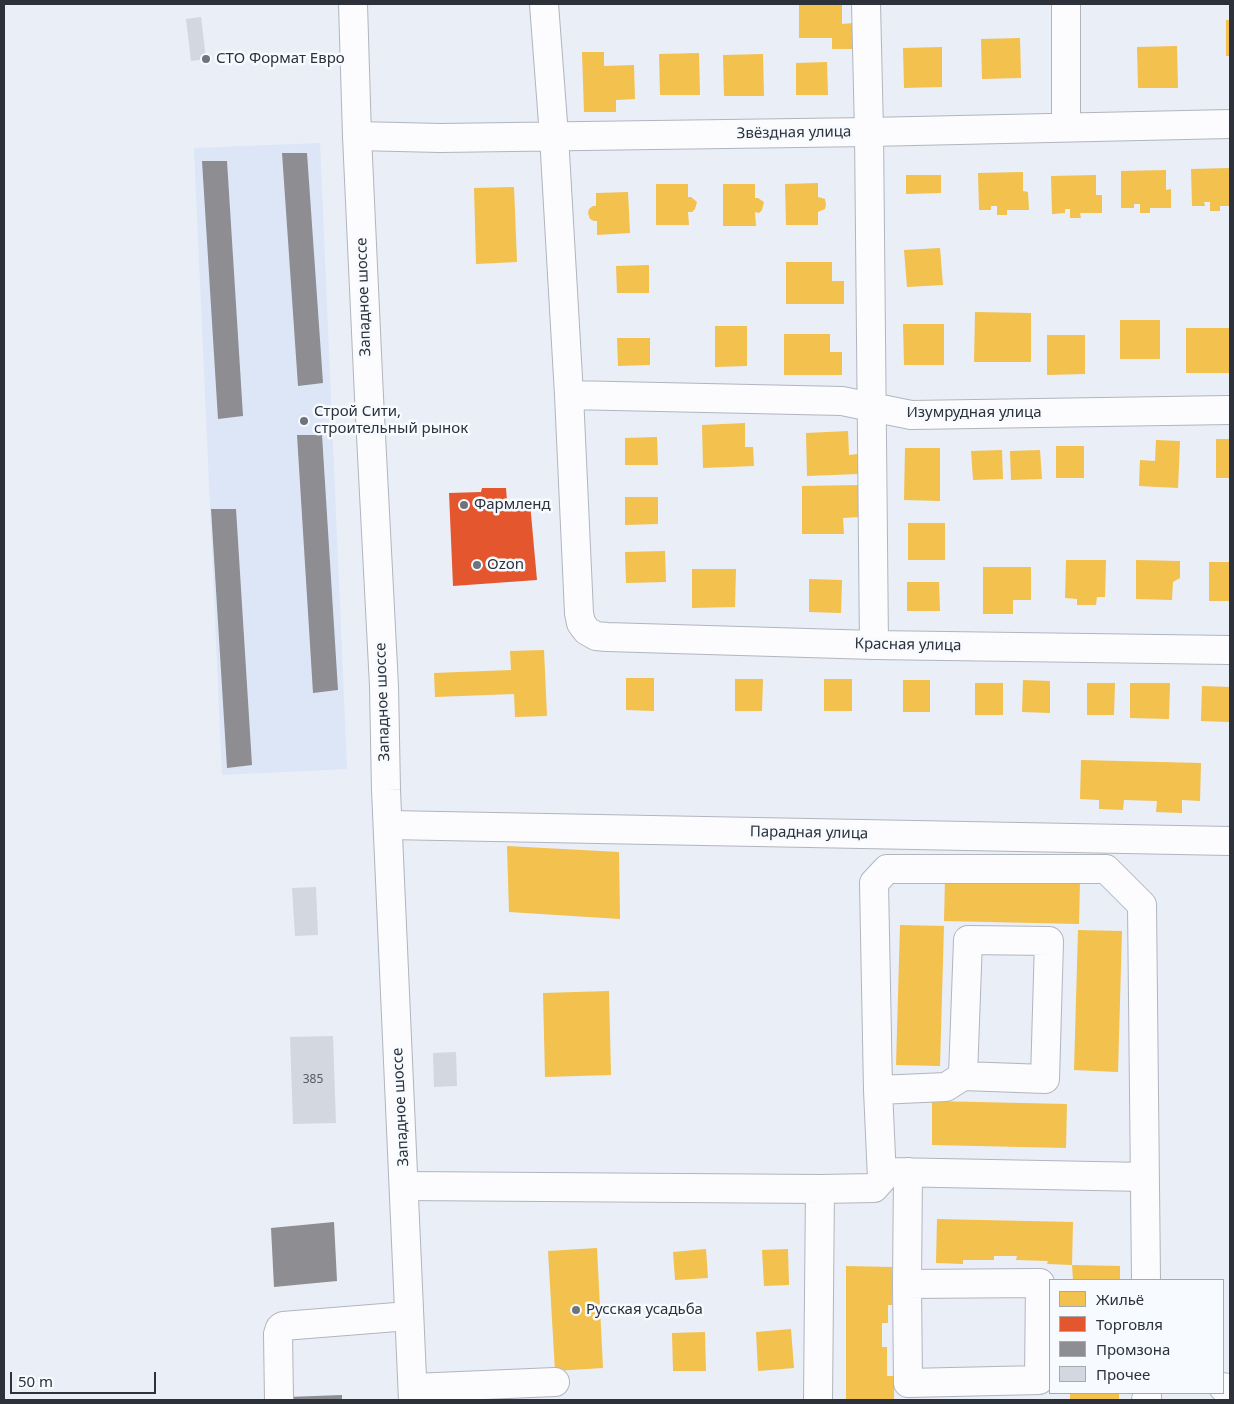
<!DOCTYPE html>
<meta charset="utf-8">
<style>
body{margin:0}
#map{position:relative;width:1234px;height:1404px;overflow:hidden;background:#eaeef7;font-family:"Noto Sans",sans-serif}
canvas{display:block}
.frame{position:absolute;inset:0;border:5px solid #2c313a;pointer-events:none}
.legend{position:absolute;left:1049px;top:1279px;width:175px;height:115px;box-sizing:border-box;background:#f7faff;border:1px solid #a6aab0;margin:0;padding:6px 9px;list-style:none;font-size:15px;color:#2c313a}
.legend li{display:flex;align-items:center;gap:10px;height:25px}
.legend b{width:25px;border:1px solid #a6aab0}
.scale{position:absolute;left:10px;top:1372px;width:146px;height:22px;box-sizing:border-box;border:2px solid #2c313a;border-top:0;padding-left:6px;font-size:15px;line-height:18px;white-space:nowrap;color:#2c313a;-webkit-text-stroke:4px #f7faff;paint-order:stroke}
</style>
<div id="map">
<canvas width="1234" height="1404"></canvas>
<div class="frame"></div>
<ul class="legend">
<li><b style="height:14px;background:#f2c14e"></b>Жильё</li>
<li><b style="height:14px;background:#e4572e"></b>Торговля</li>
<li><b style="height:14px;background:#8d8d92"></b>Промзона</li>
<li><b style="height:14px;background:#d3d7e0"></b>Прочее</li>
</ul>
<div class="scale">50 m</div>
</div>
<script>
const ctx = document.querySelector('canvas').getContext('2d');
ctx.lineJoin = 'round';
function fill(path, color) {
  ctx.fillStyle = color;
  ctx.fill(path, 'evenodd');
}
function shape(rows) {
  const path = new Path2D();
  for (const r of rows) {
    path.moveTo(r[0], r[1]);
    for (let i = 2; i < r.length; i += 2) path.lineTo(r[i], r[i + 1]);
  }
  return path;
}
function strokePath(path, color, width, dash) {
  ctx.strokeStyle = color;
  ctx.lineWidth = width;
  ctx.lineCap = dash ? 'butt' : 'round';
  ctx.setLineDash(dash || []);
  ctx.stroke(path);
}
function drawText(font, color, halo, rows, align = 'center') {
  ctx.font = font + ' "Noto Sans",sans-serif';
  ctx.lineWidth = 5;
  ctx.setLineDash([]);
  ctx.textBaseline = 'middle';
  ctx.strokeStyle = halo;
  ctx.fillStyle = color;
  for (const [text, x, y, turn = 0] of rows) {
    ctx.save();
    ctx.translate(x, y);
    ctx.rotate((+turn || 0) * Math.PI / 180);
    ctx.textAlign = isNaN(turn) ? turn : align;
    if (halo) ctx.strokeText(text, 0, 0);
    ctx.fillText(text, 0, 0);
    ctx.restore();
  }
}
const built = shape([
 [320,143,347,769,222,775,194,148]
]);
const homes = shape([
 [799,5,842,5,842,24,853,23,853,49,832,49,832,38,799,38],
 [1226,20,1230,20,1230,56,1226,56],
 [1020,38,1021,78,982,79,981,39],
 [1177,46,1178,88,1138,88,1137,47],
 [942,47,942,87,904,88,903,48],
 [582,52,604,52,604,66,634,65,635,99,616,100,616,112,584,112],
 [699,53,700,95,660,95,659,54],
 [763,54,764,96,724,96,723,55],
 [827,62,828,95,796,95,796,63],
 [1230,168,1230,206,1220,206,1220,211,1210,211,1210,202,1204,202,1205,206,1192,206,1191,169],
 [1166,170,1166,190,1171,189,1171,208,1150,208,1150,213,1140,213,1140,204,1134,204,1134,208,1121,208,1121,171],
 [1023,172,1023,191,1028,192,1029,210,1007,210,1007,215,997,215,997,206,991,206,991,210,979,210,978,173],
 [906,175,941,175,941,193,906,194],
 [1096,175,1096,195,1102,195,1102,213,1080,213,1081,218,1070,218,1070,209,1065,209,1065,213,1052,214,1051,176],
 [818,183,818,197,825,199,826,205,825,209,818,212,818,225,786,225,785,184],
 [656,184,688,184,688,197,691,197,697,202,695,209,692,212,688,212,689,225,656,225],
 [723,184,755,184,755,198,758,198,764,202,762,210,759,213,755,212,756,226,723,226],
 [514,187,517,262,476,264,474,188],
 [628,192,630,233,597,235,597,221,594,221,590,219,588,213,589,209,593,206,596,206,596,193],
 [940,248,943,285,907,287,904,250],
 [786,262,832,262,832,281,844,281,844,304,786,304],
 [649,265,649,293,617,293,616,266],
 [975,312,1031,313,1031,362,974,362],
 [1120,320,1160,320,1160,359,1120,359],
 [903,324,944,324,944,365,904,365],
 [715,326,747,326,747,366,715,367],
 [1186,328,1230,328,1230,373,1186,373],
 [784,334,830,334,830,352,842,352,842,375,784,375],
 [1047,335,1085,335,1085,374,1047,375],
 [617,338,650,338,650,365,618,366],
 [745,423,745,447,753,447,754,466,703,468,702,425],
 [848,431,849,455,858,454,858,474,807,476,806,433],
 [657,437,658,465,625,465,625,438],
 [1216,439,1230,439,1230,478,1216,478],
 [1156,440,1180,441,1178,488,1139,486,1140,460,1155,461],
 [1056,446,1084,446,1084,478,1056,478],
 [905,448,940,448,940,501,904,500],
 [1002,450,1003,479,973,480,971,451],
 [1040,450,1042,479,1011,480,1010,451],
 [859,485,859,517,843,518,844,534,802,534,802,486],
 [625,497,658,497,658,524,625,525],
 [908,523,945,523,945,560,908,560],
 [665,551,666,582,626,583,625,552],
 [1066,560,1106,560,1105,597,1097,597,1096,605,1077,605,1077,599,1065,598],
 [1136,560,1180,561,1180,578,1173,582,1172,600,1136,599],
 [1209,562,1230,562,1230,601,1209,601],
 [983,567,1031,567,1031,600,1013,600,1013,614,983,614],
 [692,569,736,569,735,607,692,608],
 [809,579,842,580,841,613,809,612],
 [907,582,939,582,940,611,907,611],
 [544,650,547,716,515,717,514,694,435,697,434,673,511,670,510,651],
 [626,678,654,678,654,711,626,710],
 [735,679,763,679,762,711,735,711],
 [824,679,852,679,852,711,824,711],
 [903,680,930,680,930,712,903,712],
 [1023,680,1050,681,1050,713,1022,712],
 [975,683,1003,683,1003,715,975,715],
 [1087,683,1115,683,1114,715,1087,715],
 [1130,683,1170,683,1169,719,1130,718],
 [1202,686,1230,687,1230,722,1201,721],
 [1081,760,1201,763,1200,801,1182,800,1182,813,1156,812,1157,801,1124,800,1123,810,1099,809,1099,800,1080,799],
 [507,846,619,852,620,919,509,912],
 [945,878,1080,881,1079,924,944,921],
 [900,925,944,926,940,1066,896,1065],
 [1078,930,1122,931,1118,1072,1074,1070],
 [609,991,611,1075,545,1077,543,993],
 [932,1101,1067,1104,1066,1148,932,1145],
 [937,1219,1073,1222,1072,1265,1120,1266,1120,1280,1073,1280,1072,1265,1047,1264,1048,1261,1016,1260,1017,1256,994,1256,994,1260,963,1260,963,1264,936,1263],
 [597,1248,603,1368,555,1371,548,1251],
 [706,1249,708,1278,675,1280,673,1252],
 [788,1249,789,1285,764,1286,762,1250],
 [846,1266,892,1267,892,1305,888,1305,888,1323,882,1323,882,1347,887,1347,887,1376,894,1376,894,1400,846,1400],
 [791,1329,794,1368,758,1371,756,1332],
 [705,1332,706,1371,673,1371,672,1333],
 [1070,1393,1119,1393,1119,1400,1070,1400]
]);
const shops = shape([
 [482,488,506,488,507,501,530,503,537,580,453,586,449,493,481,492]
]);
const industry = shape([
 [282,153,307,153,323,383,298,386],
 [202,161,227,161,243,416,218,419],
 [297,435,322,435,338,690,313,693],
 [211,509,236,509,252,765,227,768],
 [334,1222,337,1281,274,1287,271,1228],
 [342,1395,342,1400,288,1400,287,1397]
]);
const building = shape([
 [201,17,206,59,191,61,186,19],
 [316,887,318,935,295,936,292,888],
 [333,1036,336,1123,293,1124,290,1037],
 [456,1052,457,1086,434,1087,433,1053]
]);
const minor = shape([
 [544,4,554,136,569,395,579,613,581,623,587,631,596,636,607,637,874,645,1230,650],
 [866,4,869,132,874,645],
 [1066,4,1066,127],
 [357,136,440,138,869,132,1230,124],
 [569,395,842,401,911,415,1230,410],
 [388,825,1230,841],
 [878,1090,946,1087,963,1076,1045,1079,1049,941,968,940,963,1076],
 [889,1172,1145,1177],
 [405,1186,820,1189,874,1188,882,1179,878,1090,874,883,887,869,1106,869,1142,905,1146,1280],
 [907,1284,1040,1283,1039,1380,908,1383,907,1284,908,1172],
 [1223,1387,1230,1388],
 [413,1388,555,1382],
 [279,1400,278,1334,280,1328,283,1326,409,1316],
 [818,1400,820,1189],
 [1146,1400,1147,1399,1147,1393]
]);
const major = shape([
 [353,4,357,136,369,397,384,686,386,790,413,1400]
]);
const markers = [
 [206,59,5,"#6e737c"],
 [304,421,5,"#6e737c"],
 [464,505,5,"#6e737c"],
 [477,565,5,"#6e737c"],
 [576,1310,5,"#6e737c"]
];
const numberNames = [
 ["385",313,1080]
];
const poiNames = [
 ["СТО Формат Евро",216,59],
 ["Строй Сити,",314,412],
 ["строительный рынок",314,429],
 ["Фармленд",474,505],
 ["Ozon",487,565],
 ["Русская усадьба",586,1310]
];
const streetNames = [
 ["Звёздная улица",794,133,-1],
 ["Западное шоссе",364,297,-92],
 ["Изумрудная улица",974,413],
 ["Красная улица",908,645,1],
 ["Западное шоссе",383,702,-92],
 ["Парадная улица",809,833,1],
 ["Западное шоссе",401,1107,-93]
];
fill(built, '#dce6f7');
fill(homes, '#f2c14e');
fill(shops, '#e4572e');
fill(industry, '#8d8d92');
fill(building, '#d3d7e0');
strokePath(minor, '#b1b5bd', 30);
strokePath(major, '#b1b5bd', 30);
strokePath(minor, '#fcfcfe', 28);
strokePath(major, '#fcfcfe', 28);
for (const [x, y, r, color] of markers) {
  const dot = new Path2D();
  dot.arc(x, y, r, 0, 2 * Math.PI);
  ctx.fillStyle = color;
  ctx.fill(dot);
  strokePath(dot, '#f7faff', 2);
}
drawText('12px', '#565a64', null, numberNames);
drawText('15px', '#2c313a', '#f7faff', poiNames, 'left');
drawText('15px', '#2c313a', '#f7faff', streetNames);
</script>
